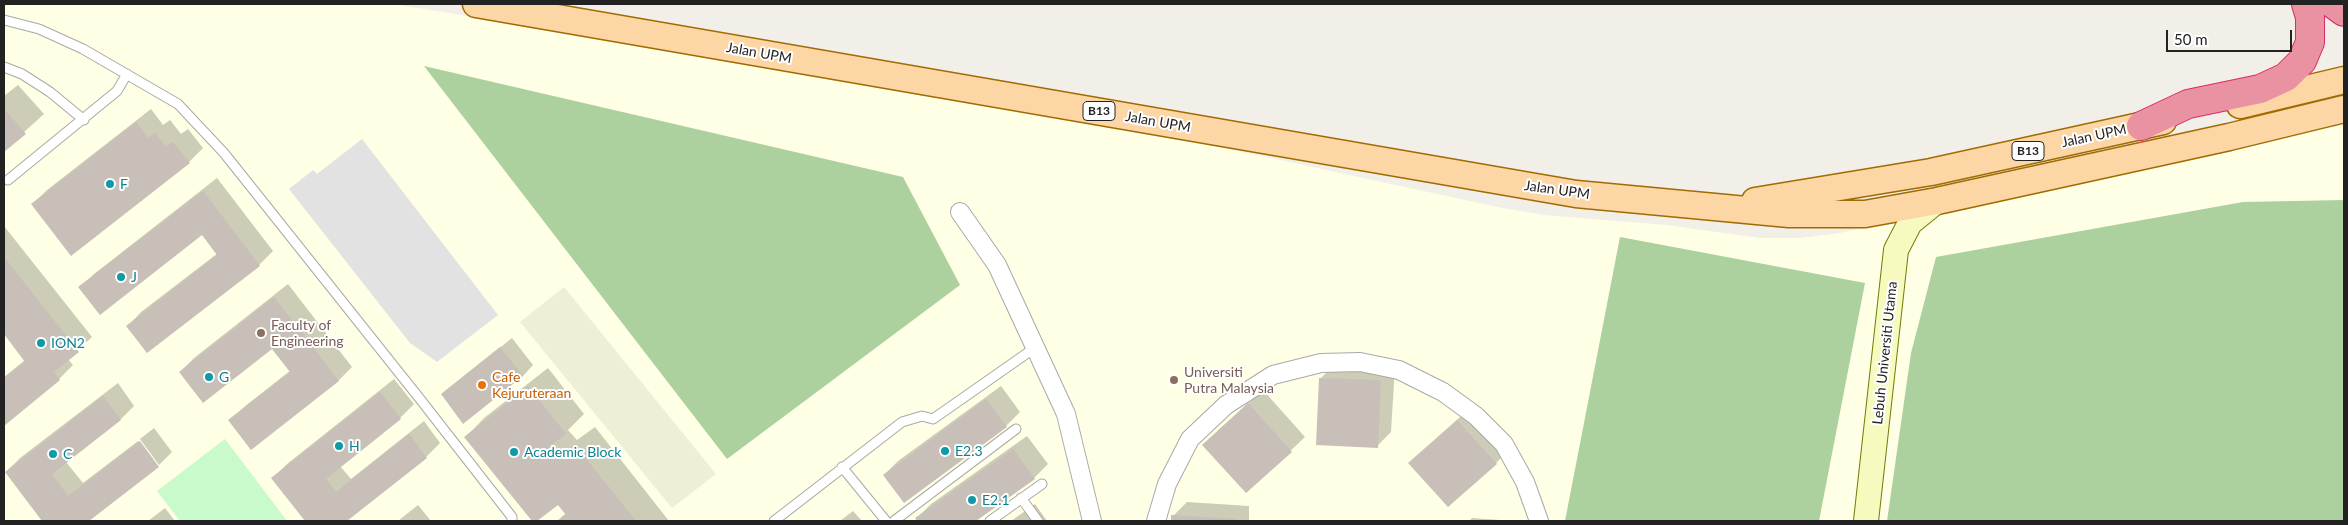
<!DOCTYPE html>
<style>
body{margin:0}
#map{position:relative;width:2348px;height:525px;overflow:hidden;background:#f2efe9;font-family:Lato,sans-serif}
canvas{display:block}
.frame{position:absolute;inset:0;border:5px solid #222;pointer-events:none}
.scale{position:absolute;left:2166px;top:30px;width:126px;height:22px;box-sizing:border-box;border:2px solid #222;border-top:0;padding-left:6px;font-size:15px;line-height:18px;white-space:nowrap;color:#222;-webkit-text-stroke:4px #fff;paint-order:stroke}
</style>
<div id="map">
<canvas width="2348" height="525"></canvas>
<div class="frame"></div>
<div class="scale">50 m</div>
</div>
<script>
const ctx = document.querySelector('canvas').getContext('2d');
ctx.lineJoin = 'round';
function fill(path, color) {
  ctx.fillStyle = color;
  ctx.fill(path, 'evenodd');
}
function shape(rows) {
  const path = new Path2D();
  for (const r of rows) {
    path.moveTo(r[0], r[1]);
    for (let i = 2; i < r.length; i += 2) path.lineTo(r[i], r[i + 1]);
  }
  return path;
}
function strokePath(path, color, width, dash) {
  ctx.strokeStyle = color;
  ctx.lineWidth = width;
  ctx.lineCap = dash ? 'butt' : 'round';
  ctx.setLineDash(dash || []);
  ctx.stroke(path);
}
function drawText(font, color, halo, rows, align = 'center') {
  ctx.font = font + ' Lato,sans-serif';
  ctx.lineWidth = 4;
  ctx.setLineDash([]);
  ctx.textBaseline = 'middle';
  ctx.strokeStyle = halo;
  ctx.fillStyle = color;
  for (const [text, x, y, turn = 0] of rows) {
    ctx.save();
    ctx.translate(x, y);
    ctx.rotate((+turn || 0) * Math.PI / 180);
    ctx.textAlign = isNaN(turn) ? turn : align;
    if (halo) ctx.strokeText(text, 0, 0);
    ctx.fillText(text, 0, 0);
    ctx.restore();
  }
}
const education = shape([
 [4,4,393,4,647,45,1192,141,1502,208,1544,215,1666,225,1760,238,1800,238,1840,233,2171,158,2344,125,2344,521,4,521]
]);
const farmland = shape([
 [564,287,716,474,672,508,520,322]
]);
const forest = shape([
 [424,66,903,177,960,285,727,459],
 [2344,200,2344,521,1887,521,1911,353,1936,257,2243,202],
 [1620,237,1865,283,1819,521,1565,521]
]);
const park = shape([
 [225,439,287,521,180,521,157,491]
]);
const parking = shape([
 [362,139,498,315,437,362,410,343,289,189,313,170,317,174]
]);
const shadow = shape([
 [18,85,44,114,4,150,4,96],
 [151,109,163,125,170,120,181,134,188,129,203,148,189,162,33,204,47,190],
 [217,178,273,251,259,265,128,326,141,312,218,253,203,234,80,288,94,274],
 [4,226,92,337,68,359,73,365,59,379,4,424,4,377,25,360,4,332],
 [288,284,352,367,338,381,230,421,244,407,291,370,272,347,180,372,194,358],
 [512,338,533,365,523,376,442,394],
 [1335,364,1395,367,1391,432,1377,446,1321,378],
 [548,368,584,414,568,430,577,440,595,427,669,521,557,521,566,513,558,503,534,521,466,437,484,418],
 [394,379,414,404,400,418,340,466,351,479,424,421,440,443,426,457,345,521,307,521,273,478,287,464],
 [118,383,134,406,121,419,66,462,83,483,138,441,158,466,87,521,44,521,6,472,20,458],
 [1001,386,1020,412,1006,426,884,475,898,461],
 [1263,390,1305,437,1247,492,1218,431],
 [1471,407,1510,449,1496,463,1424,450],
 [154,428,172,452,159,465,140,439],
 [1027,436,1048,464,1034,478,974,521,919,521,917,518,931,504],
 [1187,502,1249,506,1249,521,1172,521,1173,516],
 [1035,504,1047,521,1011,521],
 [418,505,431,521,398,521],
 [165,508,175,521,148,521],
 [853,511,862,521,840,521],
 [1472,518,1514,521,1469,521]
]);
const building = shape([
 [4,109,26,134,4,152],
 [136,122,148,138,155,133,166,147,173,142,190,163,71,256,31,204],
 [203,191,260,266,147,353,126,326,217,255,202,235,100,315,78,287],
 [4,257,79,352,54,372,60,380,4,426,4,378,25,362,4,334],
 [274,297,339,381,251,450,228,420,290,372,272,349,203,403,179,372],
 [500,347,523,376,463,424,441,394],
 [1319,378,1381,380,1378,448,1316,445],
 [528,386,566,434,548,447,557,458,575,445,636,521,558,521,566,515,558,505,537,521,532,521,464,437],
 [380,392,401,419,326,479,336,492,409,434,427,458,347,521,305,521,271,478],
 [103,396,121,420,52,474,68,496,140,441,159,467,89,521,42,521,5,472],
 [986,399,1007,427,904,503,883,475],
 [1248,403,1292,452,1246,493,1202,445],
 [1457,420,1497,464,1448,507,1408,463],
 [1013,449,1035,479,976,521,917,521,915,518],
 [1171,515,1236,519,1236,521,1171,521]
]);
const service = shape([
 [4,20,39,29,83,49,178,104,224,153,420,399,512,517,512,521],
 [4,67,22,74,50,92,84,120],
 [8,180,117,91,127,74],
 [842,467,886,521],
 [1021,498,1038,521],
 [774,521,902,422,922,416,933,419,1036,347],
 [894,521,1016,429],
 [990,521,1042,484]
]);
const minor = shape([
 [960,212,997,265,1066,414,1092,521],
 [1156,521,1167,484,1190,439,1226,405,1273,375,1321,363,1360,362,1399,370,1443,392,1476,416,1504,444,1525,482,1539,521]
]);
const secondary = shape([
 [1866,521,1896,250,1910,223,1937,201]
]);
const primary = shape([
 [476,4,1576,194,1789,214,1865,214,1937,201,2229,137,2344,109],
 [2240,105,2344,80],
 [1755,201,1931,172,2163,121]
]);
const motorway = shape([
 [2333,4,2344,12],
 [2141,126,2188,104,2260,89,2286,77,2302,61,2310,42,2310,17,2306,4]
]);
const markers = [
 [110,184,5,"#0f9aa8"],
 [121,277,5,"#0f9aa8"],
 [261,333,5,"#8d6e63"],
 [41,343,5,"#0f9aa8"],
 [209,377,5,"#0f9aa8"],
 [1174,380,5,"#8d6e63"],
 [482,385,5,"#e8710a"],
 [339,446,5,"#0f9aa8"],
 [945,451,5,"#0f9aa8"],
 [514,452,5,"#0f9aa8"],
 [53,454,5,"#0f9aa8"],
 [972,500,5,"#0f9aa8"]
];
const shields = [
 [1099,111,32],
 [2028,151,32]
];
const shieldNames = [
 ["B13",1099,111],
 ["B13",2028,151]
];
const streetNames = [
 ["Jalan UPM",759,53,10],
 ["Jalan UPM",1158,122,10],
 ["Jalan UPM",2094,136,-12],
 ["Jalan UPM",1557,190,8],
 ["Lebuh Universiti Utama",1885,353,-84]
];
const cultureNames = [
 ["F",120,184],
 ["J",131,277],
 ["ION2",51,343],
 ["G",219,377],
 ["H",349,446],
 ["E2.3",955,451],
 ["Academic Block",524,452],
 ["C",63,454],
 ["E2.1",982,500]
];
const educationNames = [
 ["Faculty of",271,325],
 ["Engineering",271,341],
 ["Universiti",1184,372],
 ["Putra Malaysia",1184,388]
];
const foodNames = [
 ["Cafe",492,377],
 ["Kejuruteraan",492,393]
];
fill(education, '#ffffe5');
fill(farmland, '#eef0d5');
fill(forest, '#add19e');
fill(park, '#c8facc');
fill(parking, '#e2e2e2');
fill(shadow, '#0003');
fill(building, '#c7bfb8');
strokePath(service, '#a9a9a9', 11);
strokePath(minor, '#a9a9a9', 20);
strokePath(secondary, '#707d05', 26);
strokePath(primary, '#a06b00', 29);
strokePath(motorway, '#dc2a67', 30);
strokePath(service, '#fff', 9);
strokePath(minor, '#fff', 18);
strokePath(secondary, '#f7fabf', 24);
strokePath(primary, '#fcd6a4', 26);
strokePath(motorway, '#e892a2', 28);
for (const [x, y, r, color] of markers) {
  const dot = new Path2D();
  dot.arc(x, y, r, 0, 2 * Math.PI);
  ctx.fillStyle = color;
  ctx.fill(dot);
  strokePath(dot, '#fff', 2);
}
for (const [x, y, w] of shields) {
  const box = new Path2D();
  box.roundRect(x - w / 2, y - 9.5, w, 19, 4);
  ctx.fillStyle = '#fff';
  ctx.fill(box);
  strokePath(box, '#222', 1);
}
drawText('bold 12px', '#222', null, shieldNames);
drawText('14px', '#222', '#fff', streetNames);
drawText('14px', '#0d838f', '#fff', cultureNames, 'left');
drawText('14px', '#785e54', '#fff', educationNames, 'left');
drawText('14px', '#c56008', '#fff', foodNames, 'left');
</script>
